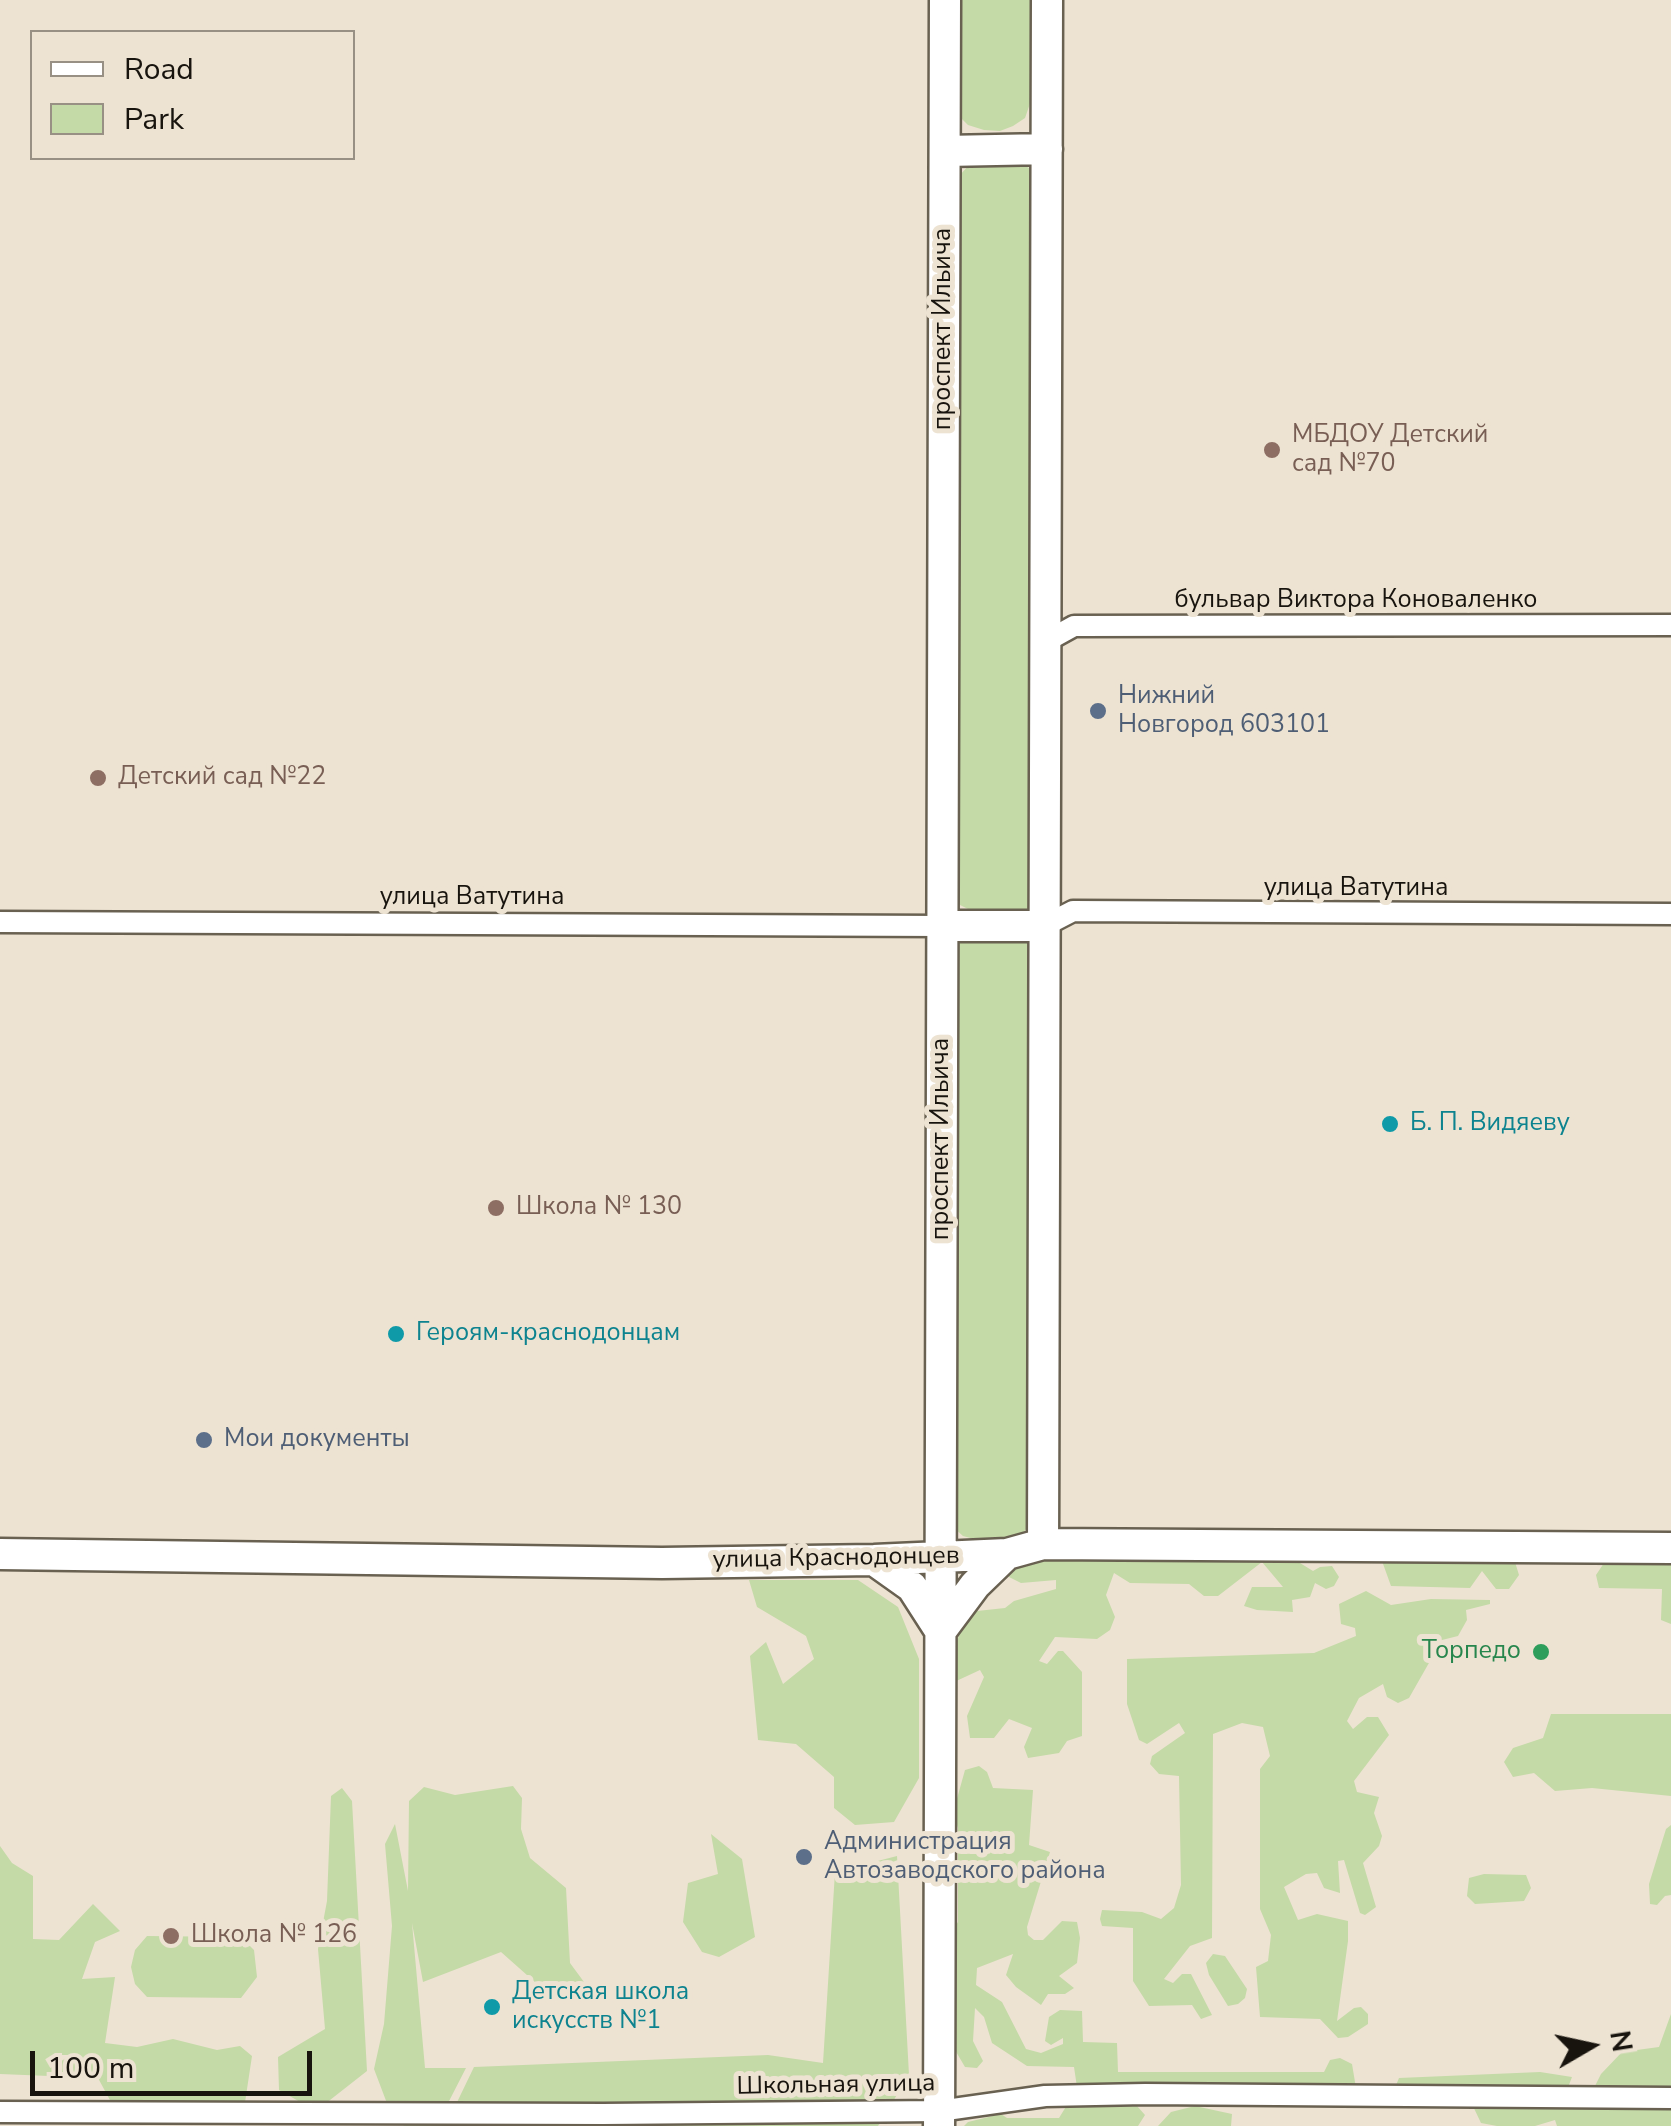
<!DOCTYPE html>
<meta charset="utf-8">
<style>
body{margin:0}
#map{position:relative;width:1671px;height:2126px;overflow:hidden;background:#ede3d2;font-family:"Nunito Sans",sans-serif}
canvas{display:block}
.legend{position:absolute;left:30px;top:30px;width:325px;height:130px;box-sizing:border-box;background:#ede3d2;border:2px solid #989084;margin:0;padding:12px 18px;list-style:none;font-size:30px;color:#18140e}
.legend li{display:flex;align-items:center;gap:20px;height:50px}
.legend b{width:50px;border:2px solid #989084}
.north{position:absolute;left:1541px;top:1996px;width:100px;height:100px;-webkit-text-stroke:8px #ede3d2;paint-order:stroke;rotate:81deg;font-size:28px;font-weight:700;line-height:40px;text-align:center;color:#18140e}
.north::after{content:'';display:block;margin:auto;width:35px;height:45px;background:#18140e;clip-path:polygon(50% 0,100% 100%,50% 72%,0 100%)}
.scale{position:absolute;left:30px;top:2051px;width:282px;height:45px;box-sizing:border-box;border:5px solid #18140e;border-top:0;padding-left:12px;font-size:30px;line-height:35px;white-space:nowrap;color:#18140e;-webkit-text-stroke:8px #ede3d2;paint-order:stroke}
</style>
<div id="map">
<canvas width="1671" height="2126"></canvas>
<ul class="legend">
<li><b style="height:12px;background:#fff"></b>Road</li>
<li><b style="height:28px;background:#c4daa7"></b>Park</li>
</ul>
<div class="north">N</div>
<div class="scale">100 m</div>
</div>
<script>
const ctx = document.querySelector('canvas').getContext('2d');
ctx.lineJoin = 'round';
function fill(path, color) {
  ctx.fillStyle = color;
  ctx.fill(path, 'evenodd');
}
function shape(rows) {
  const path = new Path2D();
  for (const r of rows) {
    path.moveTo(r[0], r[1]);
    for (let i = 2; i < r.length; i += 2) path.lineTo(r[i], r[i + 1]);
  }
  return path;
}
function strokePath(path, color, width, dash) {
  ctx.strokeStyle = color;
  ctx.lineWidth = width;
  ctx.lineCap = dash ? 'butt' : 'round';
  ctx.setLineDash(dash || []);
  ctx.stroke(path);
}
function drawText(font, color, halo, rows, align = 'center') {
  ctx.font = font + ' "Nunito Sans",sans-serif';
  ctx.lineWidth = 10;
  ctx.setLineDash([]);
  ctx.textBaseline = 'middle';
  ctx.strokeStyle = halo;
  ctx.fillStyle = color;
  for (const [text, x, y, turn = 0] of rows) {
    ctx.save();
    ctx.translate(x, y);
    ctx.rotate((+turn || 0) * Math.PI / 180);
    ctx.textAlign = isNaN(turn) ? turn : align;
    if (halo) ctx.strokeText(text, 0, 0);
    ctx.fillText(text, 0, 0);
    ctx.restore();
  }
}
const green = shape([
 [952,0,1037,0,1035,89,1025,118,1013,126,1000,131,984,130,968,125,956,113],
 [1016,161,1029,168,1038,182,1033,904,1025,911,972,911,956,903,959,176,970,164],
 [1023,937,1030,944,1032,1513,1028,1527,1020,1536,974,1539,963,1536,953,1527,954,951,960,941],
 [1048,1552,1066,1559,1082,1553,1287,1555,1313,1571,1320,1567,1332,1566,1339,1577,1334,1586,1326,1589,1315,1583,1310,1597,1292,1600,1293,1612,1257,1610,1244,1606,1252,1587,1283,1587,1262,1562,1218,1596,1204,1596,1189,1584,1130,1583,1114,1573,1106,1595,1115,1617,1110,1630,1097,1639,1055,1637,1039,1661,1047,1664,1058,1651,1063,1651,1082,1672,1082,1736,1067,1741,1059,1753,1028,1758,1024,1747,1032,1728,1009,1719,994,1738,970,1738,967,1716,984,1677,980,1670,952,1683,951,1659,961,1629,977,1611,1005,1608,1014,1601,1056,1589,1056,1580,1021,1583,1009,1577,1005,1567],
 [1382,1561,1515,1562,1519,1575,1509,1589,1496,1589,1482,1571,1470,1588,1391,1586],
 [1671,1562,1671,1624,1661,1620,1662,1589,1599,1588,1596,1575,1604,1563],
 [749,1580,858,1580,898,1607,919,1659,919,1778,894,1822,855,1825,834,1808,834,1777,796,1744,758,1740,750,1656,766,1642,783,1684,814,1659,806,1636,757,1607],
 [1366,1591,1391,1605,1431,1599,1490,1600,1490,1604,1466,1610,1467,1620,1458,1636,1442,1640,1409,1698,1398,1703,1387,1697,1383,1684,1359,1698,1347,1721,1353,1729,1367,1717,1378,1717,1389,1735,1354,1781,1357,1792,1379,1797,1374,1813,1382,1836,1379,1846,1363,1863,1376,1907,1365,1915,1360,1913,1344,1860,1338,1861,1340,1893,1324,1888,1317,1873,1306,1874,1284,1887,1298,1920,1317,1914,1348,1921,1348,1941,1337,2021,1354,2008,1361,2007,1368,2014,1368,2024,1348,2037,1338,2038,1320,2019,1260,2017,1256,1967,1268,1961,1271,1935,1260,1909,1260,1769,1270,1756,1263,1727,1242,1723,1213,1734,1212,1938,1190,1946,1164,1979,1173,1983,1182,1974,1191,1974,1212,2015,1201,2019,1192,2005,1149,2006,1133,1981,1133,1928,1102,1926,1100,1919,1102,1910,1142,1912,1161,1919,1174,1908,1181,1885,1179,1776,1159,1774,1150,1764,1152,1756,1185,1733,1179,1723,1147,1744,1139,1740,1127,1704,1127,1659,1314,1653,1356,1636,1355,1628,1341,1624,1339,1604],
 [1551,1714,1671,1714,1671,1796,1592,1788,1555,1791,1534,1773,1513,1777,1504,1762,1513,1748,1543,1738],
 [979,1766,987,1772,993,1788,1033,1790,1029,1845,1050,1852,1027,1927,1028,1935,1034,1940,1043,1940,1062,1921,1077,1922,1080,1938,1077,1963,1059,1976,1074,1988,1065,1994,1048,1994,1041,2005,1016,1987,1006,1975,1013,1954,977,1968,976,1985,1002,2002,1026,2049,1041,2053,1063,2044,1063,2038,1051,2045,1045,2041,1049,2017,1060,2010,1082,2011,1083,2042,1117,2043,1118,2072,1324,2072,1330,2060,1340,2058,1352,2064,1356,2088,1078,2094,1074,2067,1027,2066,992,2043,984,2017,975,2008,973,2041,983,2061,977,2068,965,2067,955,2050,953,1929,958,1922,958,1828,953,1813,965,1770],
 [513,1786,522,1798,521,1829,530,1858,566,1888,570,1963,598,2001,554,1999,501,1952,423,1982,412,1923,425,2068,466,2068,447,2105,388,2106,374,2069,384,2024,392,1926,385,1844,395,1824,408,1891,409,1801,424,1787,455,1795],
 [342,1788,352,1801,367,2071,316,2111,279,2090,278,2057,325,2029,318,1949,327,1901,331,1796],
 [1671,1825,1671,1895,1665,1896,1657,1905,1650,1904,1649,1884,1666,1829],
 [711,1834,742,1859,755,1937,719,1957,702,1952,683,1922,688,1883,718,1874],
 [0,1846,12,1863,33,1876,33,1939,59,1940,93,1904,120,1931,95,1942,82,1979,115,1977,105,2043,137,2047,173,2039,217,2050,240,2046,252,2056,244,2109,111,2102,98,2078,0,2074],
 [897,1856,909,2075,878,2126,639,2126,640,2106,604,2126,403,2126,410,2121,447,2123,474,2067,768,2055,823,2063,835,1872],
 [1484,1874,1526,1875,1531,1888,1524,1901,1475,1904,1467,1896,1469,1878],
 [147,1936,241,1937,254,1950,257,1977,241,1998,147,1997,135,1984,131,1967,135,1950],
 [1213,1954,1225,1956,1247,1989,1245,1998,1238,2004,1228,2006,1209,1975,1206,1963],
 [1671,2014,1671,2126,1557,2126,1555,2120,1535,2126,1497,2126,1481,2123,1471,2102,1587,2102,1601,2074,1622,2052,1659,2047],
 [1540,2072,1572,2077,1567,2090,1468,2097,1463,2107,1401,2107,1394,2090,1399,2078],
 [1067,2105,1137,2106,1145,2115,1138,2126,964,2126,968,2122,1001,2114,1007,2118,1059,2118],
 [1195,2106,1232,2114,1231,2126,1158,2126,1171,2112]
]);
const street = shape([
 [1045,642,1074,626,1671,625],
 [0,922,943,926],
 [1044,926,1073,911,1671,914],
 [0,2112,603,2114,939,2111,1045,2096,1145,2094,1671,2098]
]);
const secondary = shape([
 [945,151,1047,149],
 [943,926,1044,926],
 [1043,1544,1047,0],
 [0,1554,662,1563,874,1560,1007,1554,1043,1544,1671,1548],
 [874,1560,912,1587,939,1629],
 [940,1632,975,1585,1007,1554],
 [939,2126,945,0]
]);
const markers = [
 [1272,450,10,"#8d6e63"],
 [1098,711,10,"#5c6f8a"],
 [98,778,10,"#8d6e63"],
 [1390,1124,10,"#0f9aa8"],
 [496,1208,10,"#8d6e63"],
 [396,1334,10,"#0f9aa8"],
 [204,1440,10,"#5c6f8a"],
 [1541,1652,10,"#2e9e5b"],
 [804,1857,10,"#5c6f8a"],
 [171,1936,10,"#8d6e63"],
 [492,2007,10,"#0f9aa8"]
];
const streetNames = [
 ["проспект Ильича",944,329,-90],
 ["бульвар Виктора Коноваленко",1356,601],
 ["улица Ватутина",1356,889],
 ["улица Ватутина",472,898],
 ["проспект Ильича",942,1139,-90],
 ["улица Краснодонцев",836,1559,-1],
 ["Школьная улица",836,2086,-1]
];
const educationNames = [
 ["МБДОУ Детский",1292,436],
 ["сад №70",1292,465],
 ["Детский сад №22",118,778],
 ["Школа № 130",516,1208],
 ["Школа № 126",191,1936]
];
const serviceNames = [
 ["Нижний",1118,697],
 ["Новгород 603101",1118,726],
 ["Мои документы",224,1440],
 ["Администрация",824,1843],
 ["Автозаводского района",824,1872]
];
const cultureNames = [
 ["Б. П. Видяеву",1410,1124],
 ["Героям-краснодонцам",416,1334],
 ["Детская школа",512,1993],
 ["искусств №1",512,2022]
];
const leisureNames = [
 ["Торпедо",1521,1652]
];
fill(green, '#c4daa7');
strokePath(street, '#696151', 25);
strokePath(secondary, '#696151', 35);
strokePath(street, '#fff', 20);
strokePath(secondary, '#fff', 30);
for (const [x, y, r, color] of markers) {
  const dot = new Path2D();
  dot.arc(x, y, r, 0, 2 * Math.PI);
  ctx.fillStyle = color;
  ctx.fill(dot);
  strokePath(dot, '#ede3d2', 4);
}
drawText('25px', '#18140e', '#ede3d2', streetNames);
drawText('25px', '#785e54', '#ede3d2', educationNames, 'left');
drawText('25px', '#4e5e75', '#ede3d2', serviceNames, 'left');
drawText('25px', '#0d838f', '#ede3d2', cultureNames, 'left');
drawText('25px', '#27864d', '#ede3d2', leisureNames, 'right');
</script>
